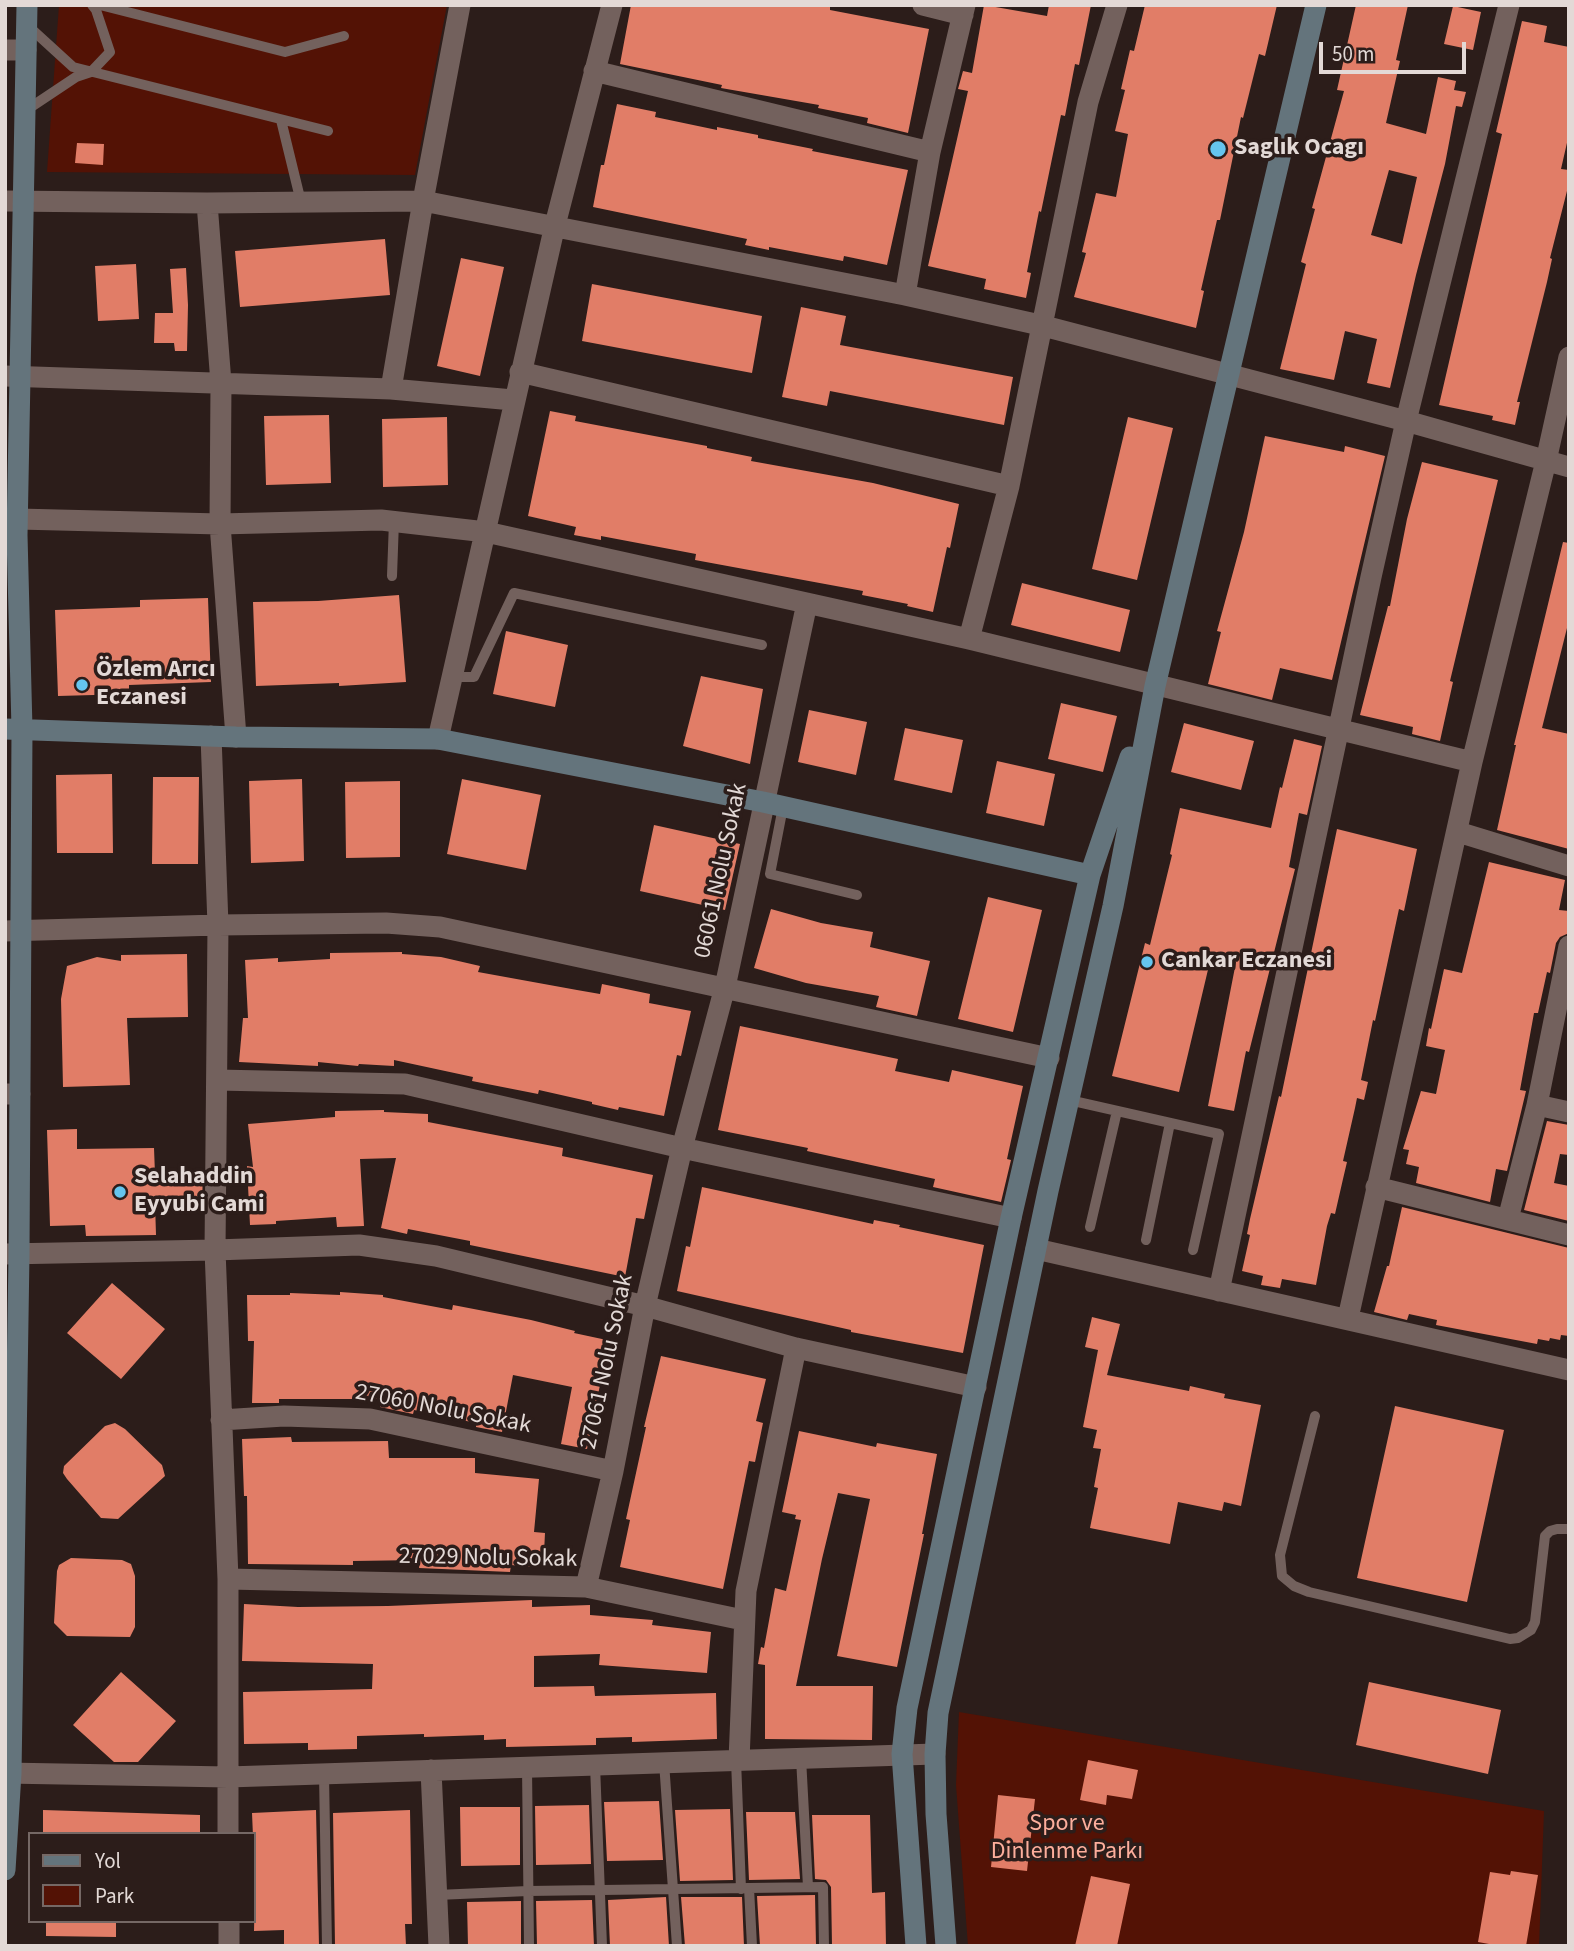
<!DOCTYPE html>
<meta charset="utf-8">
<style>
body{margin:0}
#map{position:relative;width:1574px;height:1951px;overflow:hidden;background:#2c1d1a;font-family:"Source Sans 3",sans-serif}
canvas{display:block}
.frame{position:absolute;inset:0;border:7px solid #e3d9d6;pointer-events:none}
.legend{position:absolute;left:28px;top:1832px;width:228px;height:91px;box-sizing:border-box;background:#2c1d1a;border:2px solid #756865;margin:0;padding:9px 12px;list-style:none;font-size:21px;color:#e3d9d6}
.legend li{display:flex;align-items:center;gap:14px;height:35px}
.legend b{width:35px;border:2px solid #756865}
.scale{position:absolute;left:1319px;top:42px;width:147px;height:32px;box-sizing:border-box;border:4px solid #e3d9d6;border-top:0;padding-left:9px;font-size:21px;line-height:24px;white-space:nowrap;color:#e3d9d6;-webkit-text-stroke:5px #2c1d1a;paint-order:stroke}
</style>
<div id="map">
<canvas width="1574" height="1951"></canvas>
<div class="frame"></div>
<ul class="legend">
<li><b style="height:9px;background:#64747c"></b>Yol</li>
<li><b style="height:19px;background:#531205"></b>Park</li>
</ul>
<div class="scale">50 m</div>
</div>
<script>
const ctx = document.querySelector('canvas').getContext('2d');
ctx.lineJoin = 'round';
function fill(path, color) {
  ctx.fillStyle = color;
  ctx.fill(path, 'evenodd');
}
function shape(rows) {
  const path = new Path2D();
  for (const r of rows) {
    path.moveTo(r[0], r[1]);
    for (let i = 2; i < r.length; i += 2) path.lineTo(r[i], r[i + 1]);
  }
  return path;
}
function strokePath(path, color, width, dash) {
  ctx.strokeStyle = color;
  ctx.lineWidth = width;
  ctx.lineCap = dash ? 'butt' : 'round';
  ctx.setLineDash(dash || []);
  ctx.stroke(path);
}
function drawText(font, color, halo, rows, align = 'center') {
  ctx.font = font + ' "Source Sans 3",sans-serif';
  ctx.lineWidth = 7;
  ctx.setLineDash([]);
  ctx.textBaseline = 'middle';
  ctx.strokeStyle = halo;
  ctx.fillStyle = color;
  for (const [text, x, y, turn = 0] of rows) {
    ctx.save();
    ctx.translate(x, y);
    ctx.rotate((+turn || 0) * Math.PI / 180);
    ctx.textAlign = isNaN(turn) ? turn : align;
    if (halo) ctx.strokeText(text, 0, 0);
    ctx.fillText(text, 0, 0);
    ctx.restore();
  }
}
const green = shape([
 [59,5,447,5,415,175,47,172],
 [959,1712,1544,1811,1539,1946,968,1946,956,1785]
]);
const building = shape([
 [631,5,821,5,830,7,830,10,929,29,908,133,867,123,868,118,818,108,819,105,721,88,722,85,620,64],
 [984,5,1047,16,1049,5,1091,5,1079,65,1075,64,1065,116,1061,115,1041,212,1039,211,1027,272,1031,273,1026,298,984,289,986,279,928,266,968,91,958,89,963,71,972,73],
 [1145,5,1277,5,1265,56,1259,54,1243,118,1241,117,1220,220,1217,220,1201,290,1204,291,1196,328,1074,297,1086,253,1082,252,1096,193,1116,197,1128,134,1115,131,1125,90,1121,89,1130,50,1134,51],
 [1356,5,1408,5,1396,60,1400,61,1386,123,1426,134,1438,77,1456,81,1454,90,1466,92,1462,107,1456,106,1445,164,1416,275,1390,388,1367,383,1377,339,1345,331,1334,380,1280,369,1306,264,1301,262,1315,209,1312,208,1344,91,1337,90],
 [1389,170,1417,177,1402,244,1371,235],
 [1453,6,1481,12,1473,50,1444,44],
 [1522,21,1547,26,1544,42,1569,47,1569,134,1561,169,1569,170,1569,183,1550,258,1552,259,1547,282,1517,402,1520,402,1515,425,1492,420,1493,416,1439,405,1502,134,1496,132],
 [617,104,656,112,655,117,717,130,717,127,758,135,758,138,813,149,812,151,908,170,887,265,844,256,843,261,769,247,769,250,745,245,747,239,593,207,601,165,604,165],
 [77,143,104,144,103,165,75,163],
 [385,239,390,295,240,307,235,251],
 [461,258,504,267,480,376,437,366],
 [136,264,139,319,98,321,95,266],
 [186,268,188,305,187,351,175,351,174,343,154,343,155,313,173,313,170,269],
 [592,284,762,316,752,373,582,341],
 [801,307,846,316,840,345,1013,377,1004,425,830,391,827,406,782,397],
 [550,411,576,416,575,421,707,446,707,448,752,457,751,461,873,483,959,504,950,548,947,547,933,612,907,606,908,604,862,595,863,591,695,560,696,554,601,536,601,540,574,535,576,527,528,516],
 [329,415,331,483,266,485,264,416],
 [447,417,448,485,383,487,382,419],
 [1128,417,1173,428,1137,580,1092,569],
 [1265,436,1344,452,1345,446,1385,456,1332,680,1280,668,1272,700,1208,684,1221,632,1217,631,1244,532],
 [1422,462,1498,480,1450,681,1453,682,1440,741,1412,734,1413,727,1360,715,1388,606,1390,606,1407,519],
 [1563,542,1569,543,1569,620,1542,728,1569,734,1569,849,1497,830,1516,745,1514,745],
 [1022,583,1130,610,1120,652,1011,625],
 [399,595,406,682,339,686,339,683,256,686,253,602,318,601],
 [208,598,211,682,129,685,129,694,58,696,55,610,140,607,140,600],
 [506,631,568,645,555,707,493,694],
 [701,676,763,689,750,764,683,746],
 [1061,703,1117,716,1103,772,1048,759],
 [809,710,867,722,856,775,798,762],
 [1184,723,1254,741,1241,790,1171,772],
 [905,728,963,740,952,793,894,780],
 [1294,739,1322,746,1307,815,1299,813,1289,867,1295,869,1249,1052,1246,1051,1234,1111,1208,1106,1236,962,1211,957,1179,1092,1112,1076,1145,943,1150,945,1172,855,1170,854,1180,808,1271,828,1280,787,1282,788],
 [997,761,1055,774,1044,826,986,813],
 [112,774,113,853,57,853,56,775],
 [153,777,199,777,198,864,152,864],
 [302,779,304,861,251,863,249,781],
 [462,779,541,795,526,870,447,854],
 [400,781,400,857,346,858,345,782],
 [654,825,740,844,725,910,640,891],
 [1337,829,1417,849,1404,911,1399,909,1375,1021,1373,1020,1361,1080,1368,1082,1364,1100,1357,1098,1355,1108,1343,1161,1347,1162,1343,1179,1335,1214,1331,1213,1327,1226,1316,1285,1282,1279,1280,1288,1261,1285,1263,1276,1242,1271,1250,1235,1247,1234,1250,1219,1279,1096,1281,1097],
 [1489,862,1565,880,1559,910,1569,911,1569,933,1560,937,1556,943,1550,973,1547,972,1538,1013,1534,1013,1520,1090,1526,1091,1507,1171,1496,1169,1490,1202,1416,1183,1419,1167,1406,1164,1409,1150,1403,1149,1421,1091,1436,1094,1445,1050,1426,1046,1429,1028,1431,1029,1444,969,1462,973],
 [988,897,1042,910,1013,1032,958,1019],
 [771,909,821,923,873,932,870,947,930,961,917,1016,876,1007,879,996,806,983,754,968],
 [402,952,402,954,441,957,480,966,478,972,577,990,600,994,602,984,650,994,649,1003,691,1011,681,1056,677,1055,664,1116,619,1107,618,1110,592,1104,592,1102,539,1090,538,1094,472,1081,473,1077,394,1060,394,1066,359,1064,358,1066,318,1062,318,1066,239,1062,243,1018,248,1018,245,960,278,958,278,962,330,959,330,953],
 [187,954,188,1017,127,1018,130,1085,63,1087,61,999,67,966,97,957,121,961,121,955],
 [740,1026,898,1059,895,1071,949,1082,952,1070,1023,1086,1007,1159,1011,1160,1001,1202,933,1187,935,1179,807,1151,808,1148,718,1130],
 [384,1110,384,1112,428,1114,428,1122,563,1148,562,1156,653,1175,644,1219,636,1218,625,1277,470,1245,470,1241,408,1229,407,1234,381,1228,396,1158,360,1159,364,1226,337,1227,336,1217,276,1221,276,1224,250,1225,247,1166,253,1167,248,1124,335,1117,335,1111],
 [1547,1121,1569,1125,1569,1155,1560,1154,1554,1183,1569,1186,1569,1221,1524,1210],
 [77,1129,77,1149,154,1148,155,1174,203,1173,202,1203,155,1203,156,1235,86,1236,85,1225,50,1226,47,1130],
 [702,1187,873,1224,874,1220,900,1225,899,1227,984,1245,963,1353,851,1332,851,1330,677,1291,686,1246,690,1247],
 [1402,1207,1569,1248,1569,1336,1561,1335,1560,1340,1550,1338,1549,1341,1538,1339,1537,1344,1436,1325,1437,1320,1409,1314,1407,1320,1374,1312,1387,1266,1389,1266],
 [112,1283,165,1329,121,1379,67,1333],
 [340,1292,383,1295,383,1297,452,1310,453,1305,531,1320,575,1331,574,1333,616,1342,607,1387,600,1385,587,1449,561,1444,572,1387,513,1375,502,1432,476,1427,476,1423,414,1410,413,1414,380,1407,382,1399,279,1399,279,1403,252,1403,254,1341,248,1341,247,1295,290,1295,290,1293,340,1295],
 [1092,1317,1120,1324,1107,1375,1189,1391,1190,1386,1225,1394,1224,1398,1261,1405,1241,1506,1224,1502,1222,1511,1178,1502,1170,1544,1090,1528,1098,1488,1094,1487,1101,1449,1093,1448,1097,1430,1083,1427,1098,1350,1085,1347],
 [661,1356,766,1379,756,1421,763,1423,755,1462,749,1461,723,1589,620,1567,630,1520,626,1519,646,1427,644,1427],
 [1395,1406,1504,1430,1467,1602,1357,1578],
 [115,1423,125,1429,162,1465,165,1476,118,1519,101,1518,67,1479,63,1473,64,1466,105,1426],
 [799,1431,876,1447,877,1443,937,1454,922,1534,924,1534,897,1667,837,1656,870,1499,838,1493,822,1559,796,1686,873,1686,872,1740,765,1739,765,1665,758,1664,761,1647,764,1648,775,1588,786,1591,801,1520,795,1519,796,1515,782,1512],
 [291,1437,292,1442,388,1441,389,1458,475,1458,475,1473,539,1479,534,1532,545,1533,544,1553,534,1552,533,1567,511,1565,510,1572,419,1568,420,1560,353,1561,353,1565,248,1564,247,1496,244,1496,242,1439],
 [71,1558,122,1560,131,1564,135,1576,135,1627,130,1637,67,1636,54,1623,57,1571,59,1565],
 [532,1600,532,1607,590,1605,590,1615,653,1620,652,1625,711,1632,707,1673,599,1665,600,1654,534,1656,534,1687,594,1686,595,1696,716,1693,717,1739,632,1742,632,1737,596,1738,596,1745,506,1747,506,1739,484,1740,484,1735,424,1737,424,1734,357,1736,357,1749,308,1750,308,1743,244,1744,243,1692,372,1689,373,1664,242,1661,244,1604,298,1607,388,1606],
 [121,1672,176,1721,138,1762,114,1762,73,1725],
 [1369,1682,1501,1710,1488,1774,1356,1745],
 [1088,1760,1138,1770,1132,1799,1107,1795,1106,1805,1080,1800],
 [998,1795,1035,1799,1027,1871,991,1867],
 [659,1801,663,1860,607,1861,604,1802],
 [589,1805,591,1864,536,1865,535,1806],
 [460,1807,520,1807,520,1865,461,1866],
 [730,1809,733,1880,680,1881,675,1810],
 [43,1810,200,1815,200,1834,43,1834],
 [316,1810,319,1946,284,1946,284,1930,254,1931,255,1883,252,1813],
 [410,1810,412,1924,405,1924,406,1946,335,1946,333,1813],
 [746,1812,795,1812,800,1879,749,1880],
 [812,1815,870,1815,872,1893,885,1892,886,1946,832,1946,831,1887,826,1880,815,1879],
 [1511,1871,1538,1875,1526,1946,1500,1946,1478,1942,1490,1872,1510,1875],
 [1091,1876,1130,1884,1117,1946,1075,1946],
 [815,1895,816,1946,760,1946,757,1896],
 [666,1897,669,1946,610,1946,608,1900],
 [681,1897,742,1897,744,1946,685,1946],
 [592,1900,594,1946,537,1946,536,1901],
 [521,1901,521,1946,468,1946,467,1902],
 [46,1921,116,1921,116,1937,46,1936]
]);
const lane = shape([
 [100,5,285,52,344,36],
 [27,25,73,67,328,131],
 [25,111,76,77,91,72,110,52,96,10,92,5],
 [281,120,301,202],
 [392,576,394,521],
 [452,677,474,677,514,593,762,645],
 [783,807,770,874,857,895],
 [1069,1100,1219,1134,1193,1250],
 [1090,1227,1117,1111],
 [1146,1240,1170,1123],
 [1315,1416,1280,1555,1282,1576,1294,1586,1309,1592,1510,1639,1518,1638,1531,1630,1535,1622,1545,1536,1550,1531,1557,1529,1569,1529],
 [801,1758,808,1887],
 [736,1760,741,1889],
 [664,1762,677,1946],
 [595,1765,602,1946],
 [527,1767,529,1946],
 [324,1774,327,1946],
 [749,1888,752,1946],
 [437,1895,528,1891,823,1887,824,1946]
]);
const street = shape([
 [923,5,963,15],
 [5,50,26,50],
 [594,71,930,152],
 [5,201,207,203,423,201,905,295,1040,325,1406,421,1569,467],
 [207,203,221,383,220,524,236,737],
 [905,295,930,152,965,5],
 [520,372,1009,486],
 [5,376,391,389,513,400],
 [391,389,423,201,460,5],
 [18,519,220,524,381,520,486,532,969,639,1472,762],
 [969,639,1009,486,1088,102,1117,5],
 [211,736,218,925,215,1250,228,1579,228,1834],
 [438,739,555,225,612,5],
 [1458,832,1569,866],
 [5,931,218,925,386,923,440,927,1049,1058],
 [217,1080,405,1084,682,1148,1011,1218],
 [5,1094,20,1094],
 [1537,1105,1569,1112],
 [1376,1187,1569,1235],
 [1508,1219,1537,1105,1569,946],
 [1036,1249,1569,1370],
 [5,1254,215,1250,359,1245,436,1256,645,1306,796,1348,976,1387],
 [1219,1291,1371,577,1406,421,1509,5],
 [1348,1318,1472,762,1546,461,1569,357],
 [221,1420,284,1416,370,1419,613,1471],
 [228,1579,586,1587,743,1620],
 [586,1587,613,1471,645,1306,682,1148,725,987,807,603],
 [739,1760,746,1591,796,1348],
 [431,1770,439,1946],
 [5,1773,228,1777,935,1754],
 [229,1921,229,1946]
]);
const secondary = shape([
 [5,729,236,737,438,739,763,802,1090,875],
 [5,1870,11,1773,19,1254,22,729,17,535,27,5],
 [916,1946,902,1754,907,1708,1011,1218,1090,875,1130,757],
 [946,1946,936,1814,935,1754,938,1713,1048,1191,1113,906,1155,686,1316,5]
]);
const markers = [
 [1218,149,9,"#65c5ee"],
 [82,685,7,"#65c5ee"],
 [1147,962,7,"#65c5ee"],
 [120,1192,7,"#65c5ee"]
];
const poiNames = [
 ["Saglık Ocagı",1234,149],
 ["Özlem Arıcı",96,671],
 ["Eczanesi",96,699],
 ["Cankar Eczanesi",1161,962],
 ["Selahaddin",134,1178],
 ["Eyyubi Cami",134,1206]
];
const streetNames = [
 ["06061 Nolu Sokak",722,871,-78],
 ["27061 Nolu Sokak",608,1362,-78],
 ["27060 Nolu Sokak",443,1410,11],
 ["27029 Nolu Sokak",488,1559,1]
];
const parkNames = [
 ["Spor ve",1067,1825],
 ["Dinlenme Parkı",1067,1853]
];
fill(green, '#531205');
fill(building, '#e17d67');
strokePath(lane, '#73615d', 10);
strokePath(street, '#73615d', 21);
strokePath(secondary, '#64747c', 21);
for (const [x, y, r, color] of markers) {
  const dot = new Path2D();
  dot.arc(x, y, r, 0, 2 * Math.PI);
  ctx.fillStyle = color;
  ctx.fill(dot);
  strokePath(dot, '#2c1d1a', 2.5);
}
drawText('bold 24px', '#e3d9d6', '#2c1d1a', poiNames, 'left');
drawText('24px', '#e3d9d6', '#2c1d1a', streetNames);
drawText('24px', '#fcae9c', '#2c1d1a', parkNames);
</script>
